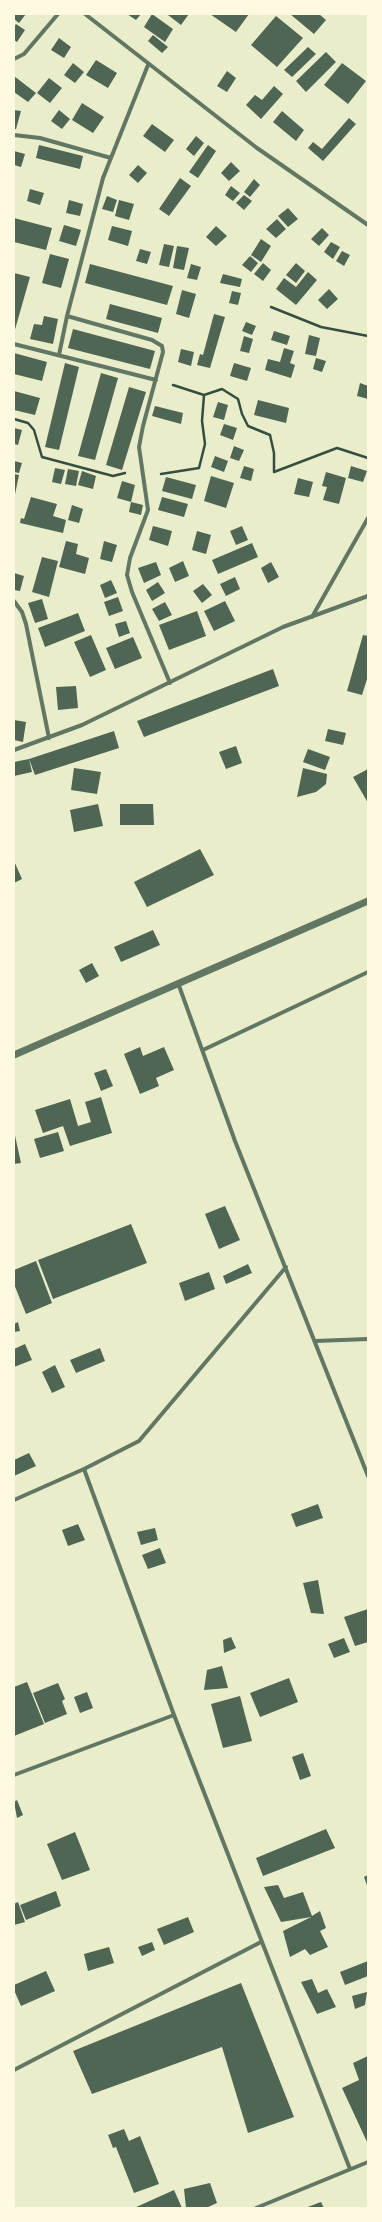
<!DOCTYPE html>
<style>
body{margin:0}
#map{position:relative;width:382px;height:2222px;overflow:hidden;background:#e9edc9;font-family:"PT Sans",sans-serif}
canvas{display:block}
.frame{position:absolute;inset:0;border:15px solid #fefae0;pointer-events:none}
</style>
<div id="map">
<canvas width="382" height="2222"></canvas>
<div class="frame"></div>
</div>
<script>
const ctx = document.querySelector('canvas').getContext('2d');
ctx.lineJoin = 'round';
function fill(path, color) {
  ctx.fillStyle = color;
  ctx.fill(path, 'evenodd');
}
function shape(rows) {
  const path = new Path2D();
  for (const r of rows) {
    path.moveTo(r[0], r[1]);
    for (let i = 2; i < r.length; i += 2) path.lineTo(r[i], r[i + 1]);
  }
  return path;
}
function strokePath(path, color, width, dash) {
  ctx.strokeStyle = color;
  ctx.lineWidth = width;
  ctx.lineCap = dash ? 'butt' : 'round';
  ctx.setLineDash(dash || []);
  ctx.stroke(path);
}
const building = shape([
 [14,14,26,14,19,23,14,19],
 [127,14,141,14,136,20],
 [152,14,173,29,165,42,144,27],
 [169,14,189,14,181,25,168,15],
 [210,14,249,14,236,32],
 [290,14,319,14,326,20,314,34],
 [276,16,303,38,277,67,251,45],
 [16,24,25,30,17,42,14,40,14,27],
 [153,35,168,47,162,53,148,41],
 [59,38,71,47,64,58,51,50],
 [308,47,316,54,292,77,284,70],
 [326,52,336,62,306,92,296,81],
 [96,60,117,73,108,88,86,75],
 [73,63,84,72,75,83,64,75],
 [342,63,366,81,348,104,324,85],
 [227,71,236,78,227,92,217,86],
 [14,76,36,93,28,102,14,92],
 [49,78,62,88,50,103,37,93],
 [274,86,283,94,261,119,246,105,255,95,262,100],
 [82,103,104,117,93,133,72,120],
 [14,110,21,111,16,129,14,129],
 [59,110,70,119,62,129,51,121],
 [282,111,304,130,296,141,273,122],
 [349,118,356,124,323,161,308,148,313,142,322,149],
 [152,124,174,140,165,152,143,136],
 [196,136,204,143,194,156,186,149],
 [39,145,83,156,80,169,36,158],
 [208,145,216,151,198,178,189,172],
 [14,151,25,154,21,167,14,165],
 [231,162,240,171,229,181,221,173],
 [138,165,147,173,138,183,129,175],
 [180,178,191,186,169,216,159,209],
 [254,179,260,185,250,197,244,192],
 [231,186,240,193,233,201,225,195],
 [30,189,44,193,40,205,27,201],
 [244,195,252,201,244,210,236,203],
 [107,196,117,200,113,212,102,209],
 [69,200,83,204,80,216,66,213],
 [119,200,134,204,129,220,115,216],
 [288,208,298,219,288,227,278,216],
 [14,218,52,228,46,250,14,242],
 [277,219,286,229,276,238,266,229],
 [64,225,81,230,76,246,59,241],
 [112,226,132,231,128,246,108,240],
 [216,226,227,236,216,246,206,237],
 [322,228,329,235,319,246,311,239],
 [261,239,271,246,261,262,251,255],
 [331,242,340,247,333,259,324,252],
 [164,244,174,246,169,267,159,265],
 [177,246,189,248,184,270,173,268],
 [140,249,151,252,147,264,136,261],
 [342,251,350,255,344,266,336,261],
 [50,254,69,259,61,288,42,283],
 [250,256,258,263,251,272,242,265],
 [263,263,271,270,263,281,254,274],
 [296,263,305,271,296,283,286,275],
 [90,264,173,286,167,305,85,283],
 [191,264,201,267,197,280,187,278],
 [308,272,317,280,296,305,276,289,284,278,296,287],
 [14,273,30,277,14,333],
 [223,274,242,279,240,287,220,283],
 [329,289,338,299,327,309,318,300],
 [182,290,196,294,189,318,176,314],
 [232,291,241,293,238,305,229,303],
 [110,304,162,318,158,333,106,319],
 [214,314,225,317,210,368,197,365,200,354,203,355],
 [44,316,58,319,53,344,30,339,34,324,42,325],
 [246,322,256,326,252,335,242,331],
 [73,329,155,351,150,369,68,348],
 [274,331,290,336,287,345,271,340],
 [309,335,320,338,316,356,305,354],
 [244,336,253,339,249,353,240,351],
 [284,348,294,351,290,363,295,365,291,378,265,370,268,359,280,362],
 [181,349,194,352,191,366,178,362],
 [14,353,47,362,42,381,14,374],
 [316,358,326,361,322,372,313,369],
 [65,363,79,367,59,450,45,447],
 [234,363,251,368,247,381,230,376],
 [101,373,118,378,95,460,78,456],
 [360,383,368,386,368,399,357,396],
 [129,387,146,392,122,470,106,465],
 [14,391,40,398,35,415,14,410],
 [258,400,289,408,286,423,254,415],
 [218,402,228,405,224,420,213,417],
 [155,406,183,413,181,424,152,416],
 [224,424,237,428,233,440,220,435],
 [14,428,22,430,18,445,14,444],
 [234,446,244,450,239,461,230,458],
 [215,456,228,461,224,472,211,467],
 [14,461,22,463,19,473,14,472],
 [244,466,254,469,251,481,240,478],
 [351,466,367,471,363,482,348,478],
 [55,468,65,470,61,484,52,482],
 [68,469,79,471,76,486,65,484],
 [82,471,96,476,93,489,78,485],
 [326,472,346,478,339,504,323,500,327,487,322,486],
 [14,474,19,475,14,499],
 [211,476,234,483,226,508,204,501],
 [166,477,196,485,192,499,162,491],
 [298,478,313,482,309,497,294,494],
 [122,481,135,485,131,502,117,498],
 [31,497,57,504,53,516,66,520,63,533,20,523,21,518,24,519],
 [162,497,188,504,184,517,158,510],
 [131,502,143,505,141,515,129,512],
 [72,505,83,509,79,523,68,520],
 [153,526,172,531,168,546,149,540],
 [242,526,248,540,236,545,230,531],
 [197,531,211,535,206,554,192,550],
 [66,541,78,544,76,554,89,558,85,574,59,567],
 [104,541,117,545,112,562,100,559],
 [252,543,258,557,218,574,212,560],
 [42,557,58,561,49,597,32,592],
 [183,561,189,576,175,582,169,568],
 [156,562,161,575,144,583,138,568],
 [271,562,279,577,268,583,261,568],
 [14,573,24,576,20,591,14,590],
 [235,577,240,589,226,596,220,584],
 [111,580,117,593,105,598,100,585],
 [158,582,165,593,152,601,146,590],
 [203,584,212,595,202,603,193,591],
 [118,597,123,611,109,616,104,602],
 [42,599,48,619,35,623,28,603],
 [225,601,235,621,214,631,204,611],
 [165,602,172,615,159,621,152,609],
 [197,611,206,636,169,650,159,625],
 [78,613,85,631,45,647,38,628],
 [126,621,130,633,119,637,115,624],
 [91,635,106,670,90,677,74,642],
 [363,635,368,636,368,676,362,695,347,691],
 [133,637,142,658,115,669,106,648],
 [273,669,279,686,144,737,137,721],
 [76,686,78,708,58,710,56,687],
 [14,720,26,722,23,742,14,740],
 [328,729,346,733,343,745,325,741],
 [114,731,119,748,35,775,29,759],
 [236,746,242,763,226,769,219,752],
 [308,749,330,757,325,770,303,762],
 [29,759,32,772,14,776,14,762],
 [74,768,101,772,97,794,71,790],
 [303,768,327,774,326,784,316,792,297,797],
 [368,769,368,803,353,777],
 [98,804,103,826,74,832,70,810],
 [120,804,153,804,154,825,120,825],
 [200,849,214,875,147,907,134,882],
 [14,861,22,879,14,883],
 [153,930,160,945,121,962,114,947],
 [92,963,99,976,86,983,79,970],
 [140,1047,143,1056,164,1047,174,1070,156,1078,159,1086,140,1094,124,1054],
 [106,1069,113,1086,101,1091,94,1073],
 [101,1097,112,1133,70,1146,63,1126,43,1133,35,1110,70,1099,78,1126,91,1122,85,1102],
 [14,1131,21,1163,14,1164],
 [58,1132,64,1151,40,1158,34,1139],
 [225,1206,240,1240,219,1249,205,1214],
 [131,1224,147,1263,53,1299,38,1260],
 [36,1261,52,1303,26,1314,14,1284,14,1270],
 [248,1264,252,1273,226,1284,223,1276],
 [209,1272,215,1289,185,1301,179,1283],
 [18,1322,20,1331,14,1332,14,1324],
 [25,1344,32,1360,14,1367,14,1349],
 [100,1348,105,1361,76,1373,70,1360],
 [55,1365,65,1387,52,1393,42,1372],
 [29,1453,36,1466,14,1476,14,1460],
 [318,1504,323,1518,296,1527,291,1514],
 [78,1524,85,1540,68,1546,62,1530],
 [155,1528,158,1540,141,1545,137,1532],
 [160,1548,166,1563,148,1569,142,1555],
 [318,1580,324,1614,311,1613,303,1583],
 [368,1609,368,1642,355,1646,344,1617],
 [231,1637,236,1648,224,1653,223,1640],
 [344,1638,350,1652,334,1658,328,1644],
 [222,1666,228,1688,204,1690,207,1670],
 [289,1678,298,1702,260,1717,250,1693],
 [27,1682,44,1724,14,1736,14,1687],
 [58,1683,65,1699,62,1701,67,1714,45,1723,33,1693],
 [87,1692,93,1708,80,1713,74,1697],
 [240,1696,252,1741,223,1748,211,1704],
 [303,1753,311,1776,300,1780,292,1757],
 [17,1800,23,1815,17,1818,14,1802],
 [326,1829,335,1848,263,1876,256,1858],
 [75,1832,90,1870,62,1880,47,1844],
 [368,1875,368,1888,364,1877],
 [278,1885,284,1898,303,1892,312,1916,320,1911,326,1928,320,1931,328,1947,310,1955,305,1949,290,1957,283,1931,311,1917,281,1922,264,1887],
 [56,1891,61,1906,26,1920,20,1905],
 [18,1902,25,1922,14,1925,14,1904],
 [188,1917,194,1932,164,1945,157,1929],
 [152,1942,155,1950,142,1956,138,1947],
 [109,1947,114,1963,88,1971,84,1954],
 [368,1961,368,1976,345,1985,340,1972],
 [46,1971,55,1991,21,2006,14,1990,14,1985],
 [312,1979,318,1993,327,1989,336,2007,317,2014,301,1982],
 [241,1983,294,2117,248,2133,222,2047,92,2094,73,2051],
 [367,1992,365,2005,355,2009,352,1996],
 [368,2056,368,2144,342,2088,359,2080,353,2063],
 [124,2129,129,2141,140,2136,159,2184,134,2193,116,2147,113,2148,108,2135],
 [210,2183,217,2203,206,2208,186,2208,184,2189],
 [174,2190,182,2208,134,2208],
 [321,2202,324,2208,305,2208]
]);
const path = shape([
 [271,307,321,327,368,336],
 [173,385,204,395],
 [14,419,28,423,34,430,42,457,113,476,125,473],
 [161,474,199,468,205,444,202,421,204,395,222,389,238,399,242,414,248,426,270,435,274,453,274,472,337,448,368,458]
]);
const minor = shape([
 [85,14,257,148,368,225],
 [14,59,24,54,58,14],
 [148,65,103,178,67,316,152,340,162,346,163,352,143,426,139,447,148,510,130,558,127,575,132,592,170,683],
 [14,135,40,138,111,158],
 [14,344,156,380],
 [59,355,67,316],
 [14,601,22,612,26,624,49,738],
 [312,617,368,518],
 [14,750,82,725,283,627,368,596],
 [178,983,235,1141,368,1476],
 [203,1050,368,972],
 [286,1267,139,1441,84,1469,174,1715,350,2169],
 [315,1341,368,1339],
 [14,1500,84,1469],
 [14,1775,174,1715],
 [14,2070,261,1942],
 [256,2208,368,2162]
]);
const tertiary = shape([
 [14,1055,368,901]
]);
fill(building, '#4f6655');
strokePath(path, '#344e41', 2.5);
strokePath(minor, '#617663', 4);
strokePath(tertiary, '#617663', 7);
</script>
